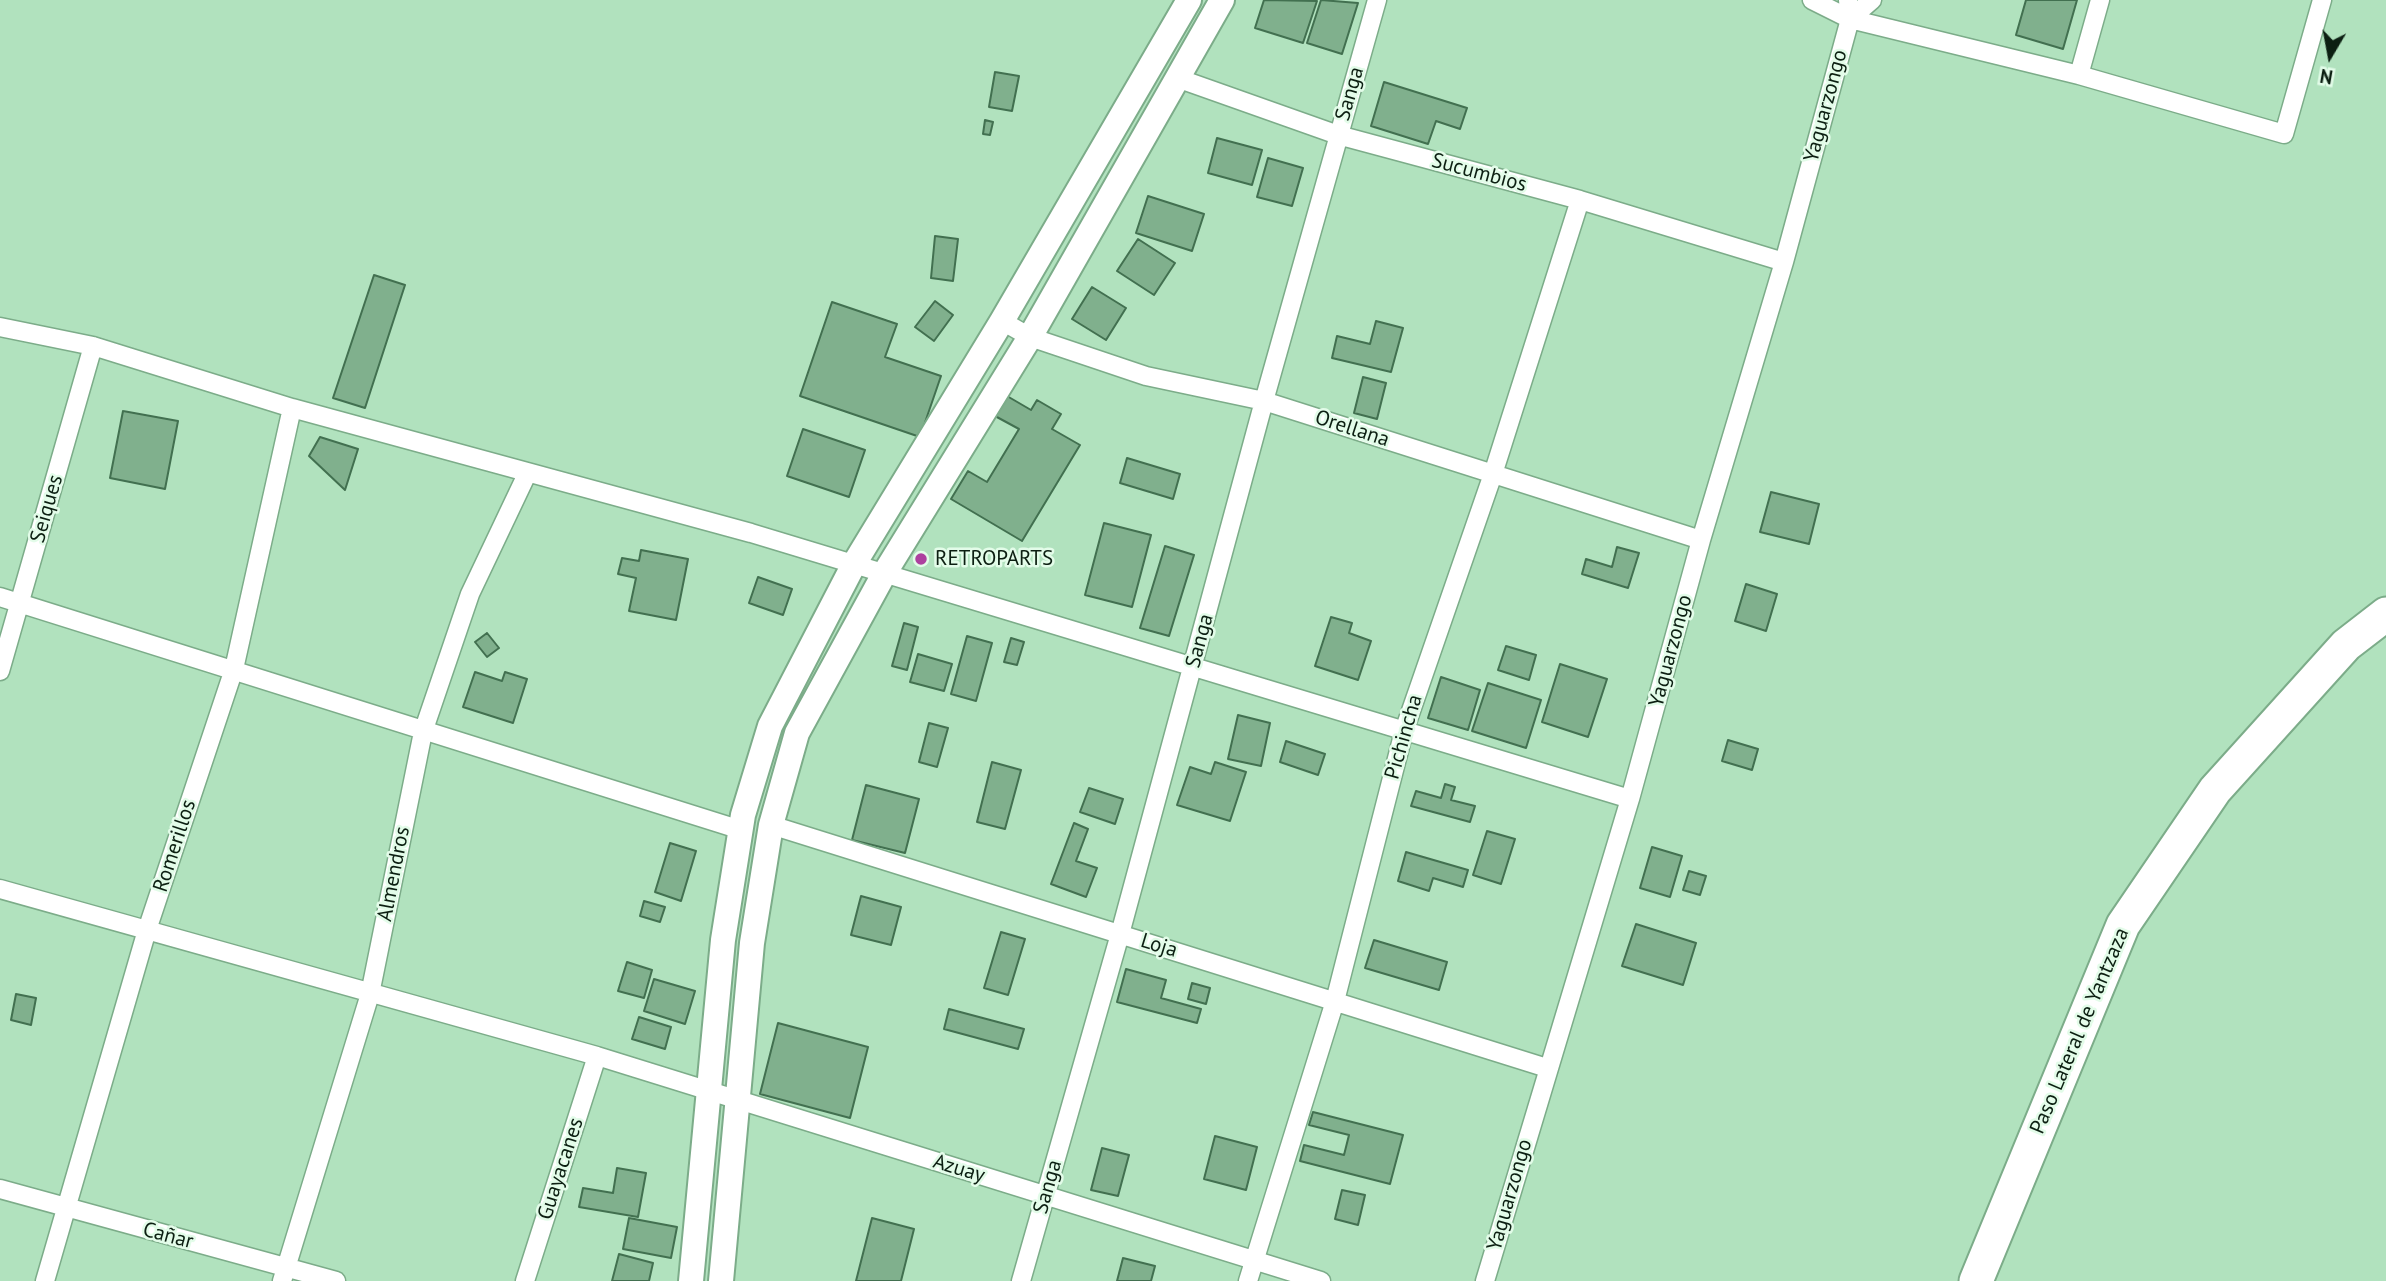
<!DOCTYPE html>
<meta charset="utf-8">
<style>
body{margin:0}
#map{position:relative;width:2386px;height:1281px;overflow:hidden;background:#b1e2be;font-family:"PT Sans",sans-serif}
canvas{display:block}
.north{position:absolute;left:2295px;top:21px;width:70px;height:70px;-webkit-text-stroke:5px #e3fce9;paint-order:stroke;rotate:190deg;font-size:19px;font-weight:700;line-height:28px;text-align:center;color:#0c1f12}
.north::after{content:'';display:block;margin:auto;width:24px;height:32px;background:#0c1f12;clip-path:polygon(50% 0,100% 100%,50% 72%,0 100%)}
</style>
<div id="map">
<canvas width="2386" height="1281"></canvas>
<div class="north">N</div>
</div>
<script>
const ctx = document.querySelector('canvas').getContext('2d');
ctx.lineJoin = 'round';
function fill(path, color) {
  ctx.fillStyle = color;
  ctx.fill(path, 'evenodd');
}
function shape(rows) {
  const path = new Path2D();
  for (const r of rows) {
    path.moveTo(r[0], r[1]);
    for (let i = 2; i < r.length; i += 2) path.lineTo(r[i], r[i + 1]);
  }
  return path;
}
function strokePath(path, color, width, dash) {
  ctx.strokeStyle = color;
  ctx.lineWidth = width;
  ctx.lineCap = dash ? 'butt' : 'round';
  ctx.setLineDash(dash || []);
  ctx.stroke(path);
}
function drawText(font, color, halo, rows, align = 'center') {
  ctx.font = font + ' "PT Sans",sans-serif';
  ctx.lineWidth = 5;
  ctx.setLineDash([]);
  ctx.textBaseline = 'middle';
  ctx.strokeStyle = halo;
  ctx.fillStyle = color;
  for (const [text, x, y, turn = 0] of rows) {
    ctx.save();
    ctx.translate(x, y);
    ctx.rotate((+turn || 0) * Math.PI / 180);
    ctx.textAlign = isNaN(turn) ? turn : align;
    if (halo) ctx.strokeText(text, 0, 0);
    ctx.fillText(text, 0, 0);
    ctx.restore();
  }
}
const building = shape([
 [1264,0,1317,1,1303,43,1255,28,1264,0],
 [1321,0,1358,3,1342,54,1307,43,1321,0],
 [2026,0,2077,0,2063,49,2016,35,2026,0],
 [995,72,1019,76,1012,111,989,107,995,72],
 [1384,82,1467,108,1460,129,1436,121,1428,144,1371,126,1384,82],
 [985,120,993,122,990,135,983,134,985,120],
 [1217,138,1262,150,1252,185,1208,173,1217,138],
 [1268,158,1303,168,1292,206,1257,197,1268,158],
 [1148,196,1204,214,1192,251,1136,233,1148,196],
 [935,236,958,239,953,281,931,278,935,236],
 [1138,239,1175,263,1154,295,1117,271,1138,239],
 [374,275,405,285,365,408,333,398,374,275],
 [1092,287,1126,308,1106,340,1072,319,1092,287],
 [935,301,953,315,934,341,915,327,935,301],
 [832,302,897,324,885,357,941,376,920,437,800,396,832,302],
 [1376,321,1403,328,1391,372,1332,358,1337,336,1370,344,1376,321],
 [1363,377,1386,383,1377,419,1354,413,1363,377],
 [1007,396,1031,410,1037,400,1061,414,1052,429,1080,445,1022,541,951,499,968,471,987,482,1019,429,995,416,1007,396],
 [123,411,178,421,165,489,110,478,123,411],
 [803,429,865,450,849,497,787,476,803,429],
 [320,437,358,449,345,490,309,456,320,437],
 [1127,458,1180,474,1173,499,1120,483,1127,458],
 [1771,492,1819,504,1809,544,1760,532,1771,492],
 [1104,523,1151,535,1132,607,1085,595,1104,523],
 [1165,546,1194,555,1169,636,1140,628,1165,546],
 [1617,547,1639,553,1628,588,1582,574,1586,559,1612,567,1617,547],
 [641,550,688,559,676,620,629,611,636,578,618,574,622,558,639,561,641,550],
 [758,577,792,589,783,615,749,603,758,577],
 [1746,584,1777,594,1766,631,1735,621,1746,584],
 [1331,617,1352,623,1349,633,1371,641,1358,680,1315,666,1331,617],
 [904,623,918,627,907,670,892,666,904,623],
 [487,633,499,648,487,657,475,642,487,633],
 [967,636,992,643,976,701,951,694,967,636],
 [1011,638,1024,642,1017,665,1004,662,1011,638],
 [1506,646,1536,655,1529,680,1498,670,1506,646],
 [918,654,952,664,944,691,910,682,918,654],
 [1560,664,1607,679,1588,737,1542,722,1560,664],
 [475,672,502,681,505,672,527,679,513,723,463,707,475,672],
 [1441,677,1480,690,1468,730,1428,718,1441,677],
 [1488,683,1541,700,1526,748,1472,731,1488,683],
 [1238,715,1270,723,1261,766,1228,759,1238,715],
 [929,723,948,728,937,767,919,762,929,723],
 [1728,740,1758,749,1752,770,1722,761,1728,740],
 [1286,741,1325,754,1318,775,1280,762,1286,741],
 [992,762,1021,770,1005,829,977,822,992,762],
 [1215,762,1246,772,1230,821,1177,805,1190,767,1211,774,1215,762],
 [1445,784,1455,787,1451,800,1475,806,1470,822,1411,806,1416,791,1441,798,1445,784],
 [866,785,919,799,905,853,852,840,866,785],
 [1089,788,1123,799,1115,824,1080,812,1089,788],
 [1074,823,1088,829,1076,861,1097,868,1086,897,1051,884,1074,823],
 [1487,831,1515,839,1501,884,1473,875,1487,831],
 [670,843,696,851,681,901,655,892,670,843],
 [1652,847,1682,856,1670,897,1640,888,1652,847],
 [1406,852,1468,870,1463,887,1433,878,1429,891,1398,881,1406,852],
 [1689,871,1706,876,1700,895,1683,890,1689,871],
 [861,896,901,907,891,945,851,935,861,896],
 [644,901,665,907,660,922,640,916,644,901],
 [1636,924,1696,943,1683,985,1622,966,1636,924],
 [1001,932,1025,939,1008,995,984,988,1001,932],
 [1374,940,1447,962,1439,990,1365,968,1374,940],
 [627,962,652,970,644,998,618,991,627,962],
 [1126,969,1166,980,1161,998,1201,1009,1197,1023,1117,1002,1126,969],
 [654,979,695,991,685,1024,644,1011,654,979],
 [1192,983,1210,988,1206,1004,1188,999,1192,983],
 [16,994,36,998,31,1025,11,1020,16,994],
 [949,1009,1024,1029,1018,1049,944,1029,949,1009],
 [639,1017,671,1027,665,1049,632,1039,639,1017],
 [778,1023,868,1047,850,1118,760,1094,778,1023],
 [1313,1112,1403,1135,1390,1184,1300,1161,1304,1145,1344,1155,1349,1135,1309,1125,1313,1112],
 [1215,1136,1257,1147,1246,1190,1204,1179,1215,1136],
 [1102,1148,1129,1155,1118,1196,1091,1190,1102,1148],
 [617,1168,646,1173,638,1217,579,1207,583,1188,613,1193,617,1168],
 [1342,1190,1365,1195,1358,1225,1335,1219,1342,1190],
 [629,1218,677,1227,671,1258,623,1249,629,1218],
 [872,1218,914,1229,901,1281,856,1281,872,1218],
 [619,1254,653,1263,649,1281,612,1281,619,1254],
 [1123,1258,1155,1266,1151,1281,1117,1281,1123,1258]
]);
const street = shape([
 [1812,0,1850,19,2079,75,2284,134,2322,0],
 [1850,19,1872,0],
 [2079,75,2100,0],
 [1177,78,1338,135,1580,200,1784,262],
 [1002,321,1030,337,1146,376,1264,401,1701,540],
 [0,327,93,346,292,408,751,533,1630,799],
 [0,597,741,830],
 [0,671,93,346],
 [771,825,1547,1068],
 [0,889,597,1056,1321,1281],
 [0,1189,336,1281],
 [45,1281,147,930,234,669,292,408],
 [282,1281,370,994,423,732,470,594,527,474],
 [525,1281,597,1056],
 [1021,1281,1120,934,1264,401,1377,0],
 [1248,1281,1335,1001,1404,731,1493,474,1580,200],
 [1485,1281,1630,799,1701,540,1784,262,1850,19,1848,0]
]);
const secondary = shape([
 [691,1281,723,940,743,815,770,726,854,564,1002,321,1189,0],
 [721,1281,752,943,771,825,797,733,884,574,1030,337,1222,0]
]);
const highway = shape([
 [1976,1281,2123,925,2215,790,2346,645,2386,614]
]);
const markers = [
 [921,559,7,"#ad409f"]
];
const streetNames = [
 ["Sanga",1350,94,-74],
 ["Yaguarzongo",1826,106,-75],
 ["Sucumbios",1479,173,15],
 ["Orellana",1352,429,18],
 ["Seiques",47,509,-74],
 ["Sanga",1200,641,-75],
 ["Yaguarzongo",1671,651,-75],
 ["Pichincha",1404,737,-74],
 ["Romerillos",175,846,-72],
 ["Almendros",394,874,-79],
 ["Loja",1159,946,17],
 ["Paso Lateral de Yantzaza",2080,1031,-67],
 ["Guayacanes",561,1169,-72],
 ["Azuay",959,1169,17],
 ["Sanga",1048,1187,-74],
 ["Yaguarzongo",1510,1195,-74],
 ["Cañar",168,1236,15]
];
const poiNames = [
 ["RETROPARTS",935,559]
];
fill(building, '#80b08d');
strokePath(building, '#427050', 2);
strokePath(street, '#7cac89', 21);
strokePath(secondary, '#7cac89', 28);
strokePath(highway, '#7cac89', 37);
strokePath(street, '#fff', 18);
strokePath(secondary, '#fff', 24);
strokePath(highway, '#fff', 33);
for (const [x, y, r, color] of markers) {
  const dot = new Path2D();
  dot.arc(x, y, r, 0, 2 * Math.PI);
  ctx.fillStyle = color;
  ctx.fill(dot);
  strokePath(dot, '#e3fce9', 2.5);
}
drawText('21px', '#0c1f12', '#e3fce9', streetNames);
drawText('21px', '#0c1f12', '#e3fce9', poiNames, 'left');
</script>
